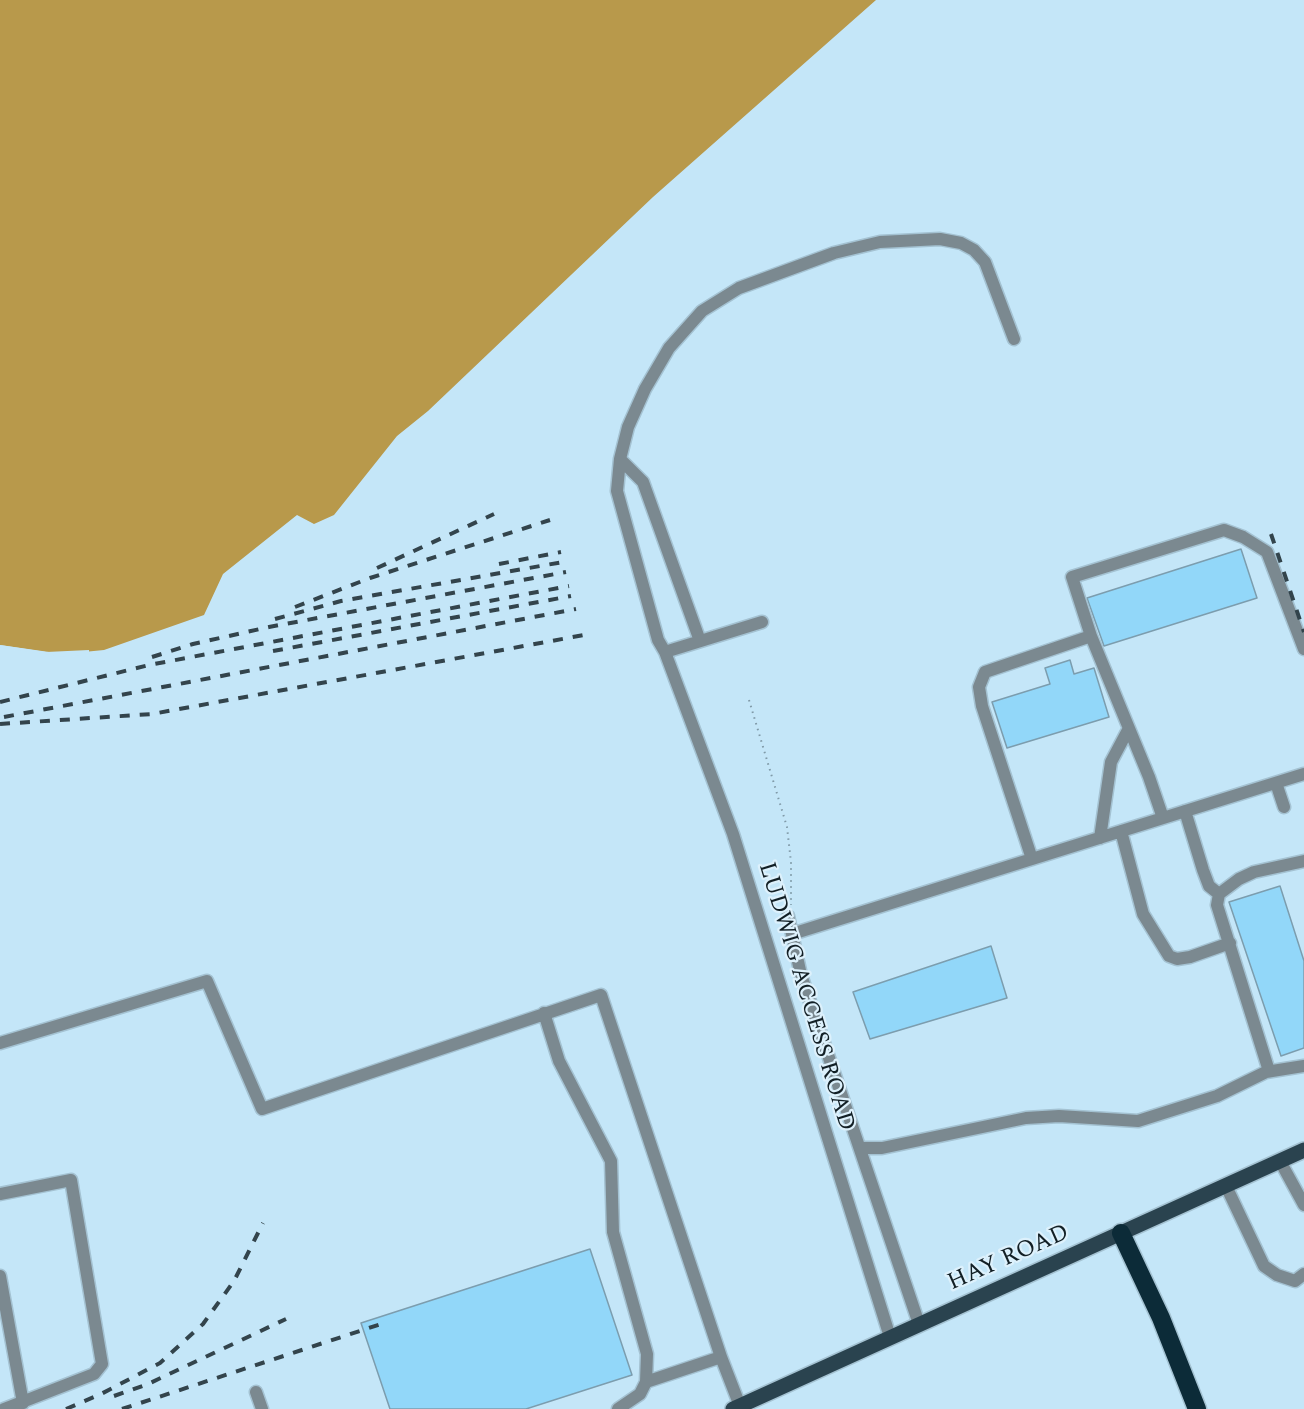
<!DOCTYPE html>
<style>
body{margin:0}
canvas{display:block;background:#c4e6f8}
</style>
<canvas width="1304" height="1409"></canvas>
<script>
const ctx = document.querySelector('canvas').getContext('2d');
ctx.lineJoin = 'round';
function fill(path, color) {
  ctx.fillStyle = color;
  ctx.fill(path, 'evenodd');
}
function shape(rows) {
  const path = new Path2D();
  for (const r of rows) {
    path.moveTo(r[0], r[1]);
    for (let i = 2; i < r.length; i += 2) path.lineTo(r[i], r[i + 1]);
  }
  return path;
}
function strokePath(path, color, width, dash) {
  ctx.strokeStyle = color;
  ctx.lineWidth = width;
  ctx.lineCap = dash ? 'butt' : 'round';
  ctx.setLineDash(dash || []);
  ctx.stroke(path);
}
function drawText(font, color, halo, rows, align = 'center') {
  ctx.font = font + ' Spectral,serif';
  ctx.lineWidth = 4.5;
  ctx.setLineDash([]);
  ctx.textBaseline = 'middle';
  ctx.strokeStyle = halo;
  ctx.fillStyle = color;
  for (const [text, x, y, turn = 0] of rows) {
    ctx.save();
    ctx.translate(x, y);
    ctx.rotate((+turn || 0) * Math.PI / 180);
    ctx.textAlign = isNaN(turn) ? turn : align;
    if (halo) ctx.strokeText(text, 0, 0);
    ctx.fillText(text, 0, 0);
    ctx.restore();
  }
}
const water = shape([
 [0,0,876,0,653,197,428,411,397,436,334,515,314,524,297,515,223,574,204,615,104,650,63,654,0,645]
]);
const pier = shape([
 [0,645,46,652,89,650,89,655,62,657,0,648]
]);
const building = shape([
 [1241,549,1257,598,1104,646,1087,598,1241,549],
 [1070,660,1074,674,1094,668,1109,717,1007,748,992,702,1050,684,1045,668,1070,660],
 [1280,886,1304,961,1304,1048,1281,1056,1229,902,1280,886],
 [991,946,1007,998,870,1039,853,992,991,946],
 [590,1249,632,1375,526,1409,390,1409,361,1323,590,1249]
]);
const path = shape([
 [749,700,787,827,791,862,791,905]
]);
const minor = shape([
 [620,459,643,482,700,641],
 [762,622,665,652,733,834,890,1337],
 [1091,636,1072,577,1224,530,1243,537,1267,552,1304,649],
 [665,652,658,640,617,491,620,459,628,427,645,389,669,348,702,311,739,288,834,253,880,242,940,239,961,243,974,250,985,262,1014,339],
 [1276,783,1284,807],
 [1185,811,1203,870,1209,886,1219,894],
 [1121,831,1143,914,1169,956,1177,959,1190,957,1230,943],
 [1100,838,1111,762,1128,730],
 [1032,859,982,706,979,687,985,672,1091,636,1149,777,1163,818],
 [788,916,801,975,919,1324],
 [792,934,1304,774],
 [544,1013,559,1061,611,1161,613,1232,647,1354,646,1382,640,1394,618,1409],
 [0,1043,207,981,262,1109,601,995,721,1357,740,1406],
 [1269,1071,1217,905,1219,894,1239,879,1254,872,1304,861],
 [860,1148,882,1148,1026,1118,1059,1116,1138,1121,1217,1096,1266,1072,1304,1066],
 [1280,1161,1304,1205],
 [1226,1186,1264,1266,1277,1275,1295,1281,1304,1274],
 [0,1194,71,1180,102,1364,94,1374,4,1409],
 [0,1276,23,1403],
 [646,1382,721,1357],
 [256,1392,262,1409]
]);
const major = shape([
 [733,1409,1304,1150]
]);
const highway = shape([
 [1121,1233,1161,1318,1197,1409]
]);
const rail = shape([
 [1271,534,1304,632],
 [499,564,561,552],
 [377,568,494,514],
 [295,607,370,578,550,520],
 [275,619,341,601,563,562],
 [273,651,571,596],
 [152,657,193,644,269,627,566,572],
 [0,702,149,665,569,586],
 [4,717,576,609],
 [0,724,152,714,584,635],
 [114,1396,148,1384,286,1319],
 [66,1409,101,1394,160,1363,203,1324,234,1281,263,1223],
 [122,1409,381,1324]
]);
const streetNames = [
 ["LUDWIG ACCESS ROAD",805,997,73],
 ["HAY ROAD",1009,1259,-24]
];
fill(water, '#b8994b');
fill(pier, '#c4e6f8');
fill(building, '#92d7f9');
strokePath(building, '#7c9dae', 1.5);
strokePath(minor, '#a4c2d2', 15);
strokePath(major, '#a4c2d2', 18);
strokePath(highway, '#a4c2d2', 21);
strokePath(path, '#809aa8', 2, [1.5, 4.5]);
strokePath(minor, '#7b8990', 12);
strokePath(major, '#2a434f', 15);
strokePath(highway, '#0c2b38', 18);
strokePath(rail, '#33444c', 4, [10, 10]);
drawText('24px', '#121f25', '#ddf1fc', streetNames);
</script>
